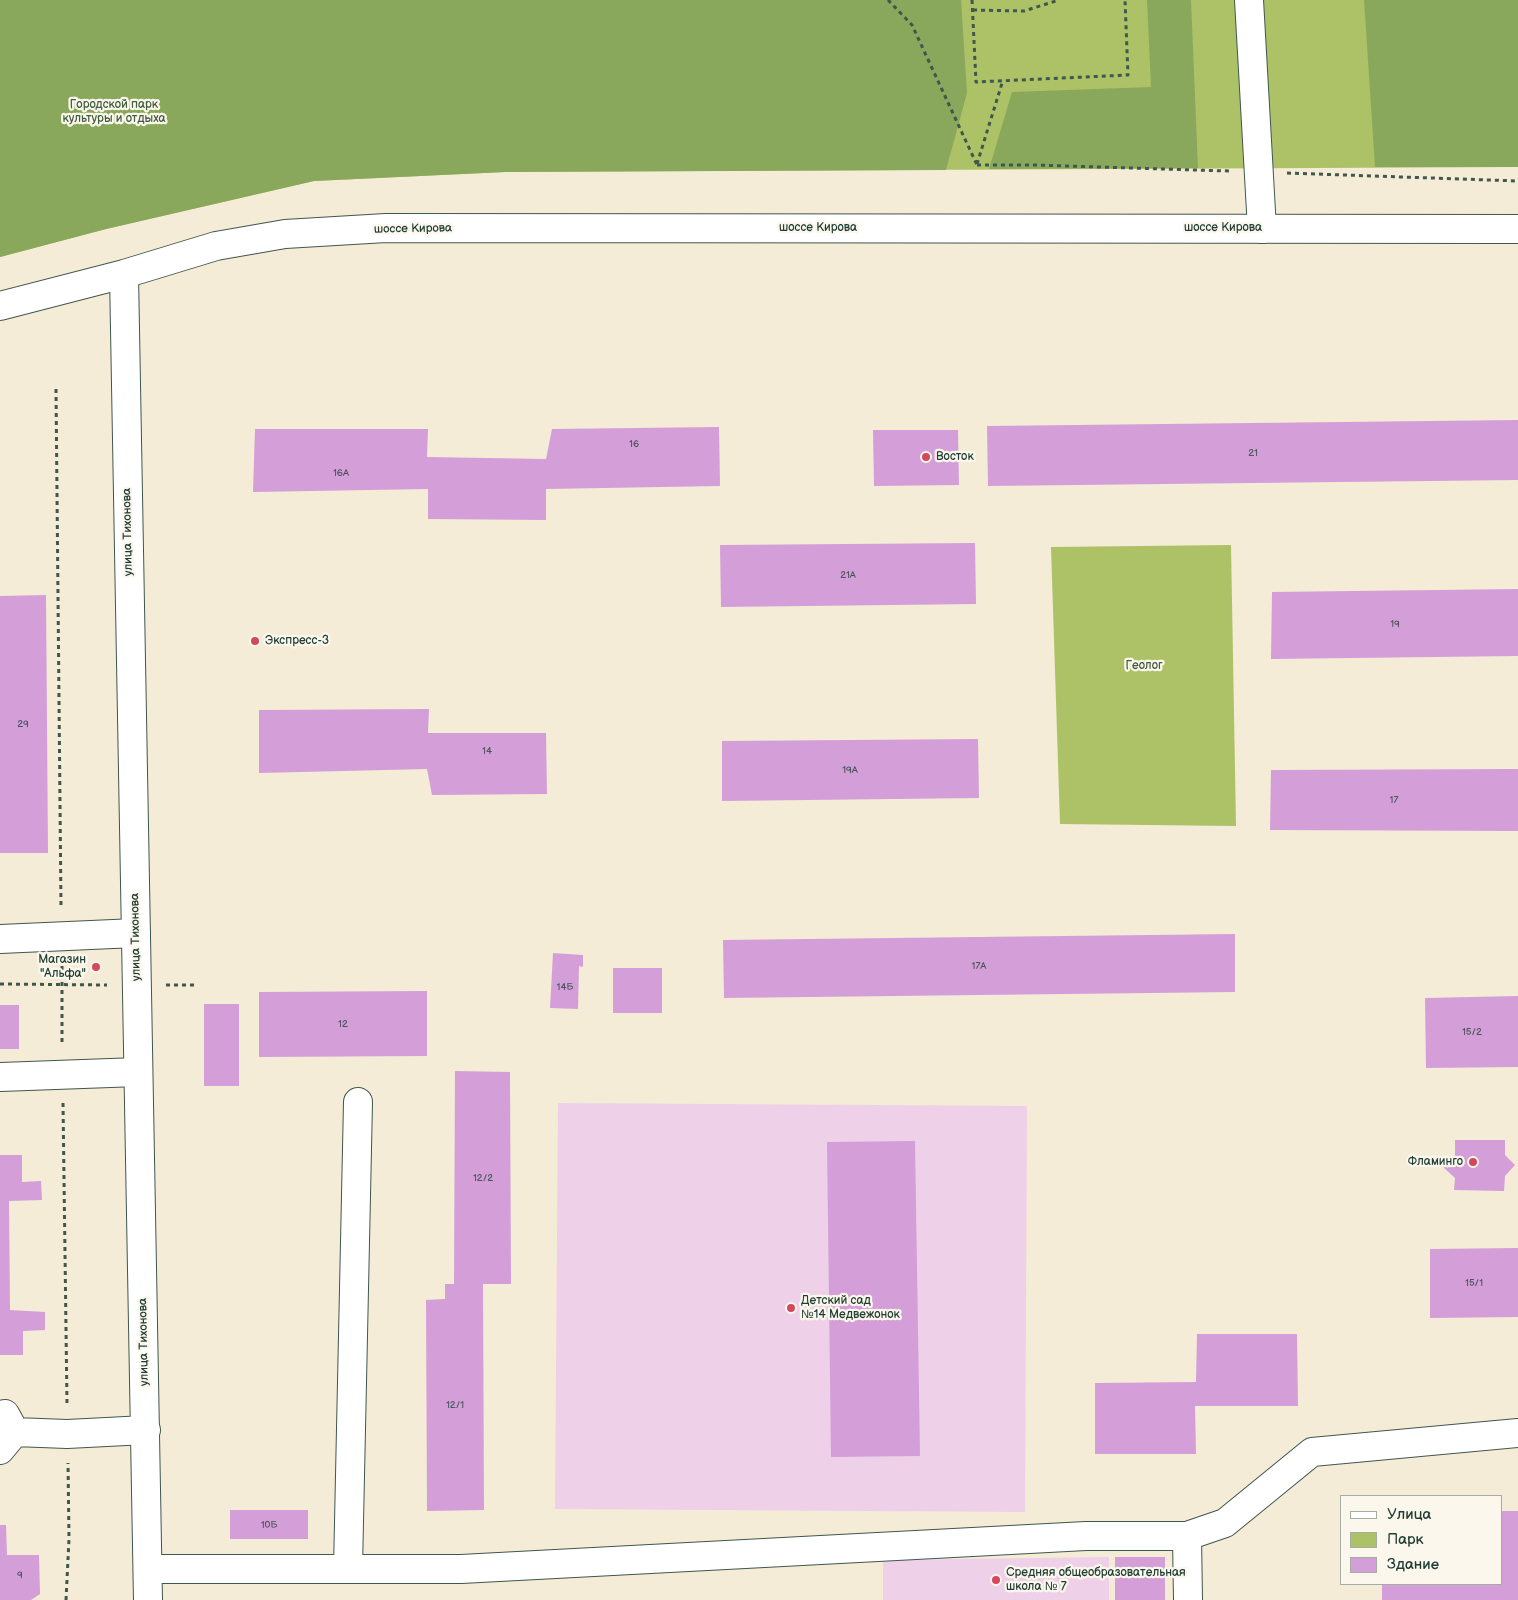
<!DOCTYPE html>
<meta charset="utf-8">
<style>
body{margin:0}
#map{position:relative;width:1518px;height:1600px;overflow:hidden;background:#f4ecd6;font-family:"Balsamiq Sans",sans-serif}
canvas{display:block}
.legend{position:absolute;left:1340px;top:1495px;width:162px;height:90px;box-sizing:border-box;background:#fbf7ec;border:1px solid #a3ada2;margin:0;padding:6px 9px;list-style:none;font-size:15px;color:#1f3d34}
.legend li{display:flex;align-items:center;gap:10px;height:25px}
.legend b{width:25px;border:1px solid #a3ada2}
</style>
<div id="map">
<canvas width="1518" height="1600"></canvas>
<ul class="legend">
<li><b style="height:6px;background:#fff"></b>Улица</li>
<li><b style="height:14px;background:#adc266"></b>Парк</li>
<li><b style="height:14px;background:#d49ed9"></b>Здание</li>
</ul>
</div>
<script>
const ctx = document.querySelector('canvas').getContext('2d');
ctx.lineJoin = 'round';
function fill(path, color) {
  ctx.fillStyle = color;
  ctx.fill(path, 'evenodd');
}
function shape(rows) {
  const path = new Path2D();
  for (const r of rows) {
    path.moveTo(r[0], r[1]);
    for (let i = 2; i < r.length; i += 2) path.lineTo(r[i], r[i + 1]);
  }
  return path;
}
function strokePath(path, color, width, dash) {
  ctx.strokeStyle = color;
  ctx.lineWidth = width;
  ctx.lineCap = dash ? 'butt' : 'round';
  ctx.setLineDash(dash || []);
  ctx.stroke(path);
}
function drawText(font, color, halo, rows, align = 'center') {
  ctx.font = font + ' "Balsamiq Sans",sans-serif';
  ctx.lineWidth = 4.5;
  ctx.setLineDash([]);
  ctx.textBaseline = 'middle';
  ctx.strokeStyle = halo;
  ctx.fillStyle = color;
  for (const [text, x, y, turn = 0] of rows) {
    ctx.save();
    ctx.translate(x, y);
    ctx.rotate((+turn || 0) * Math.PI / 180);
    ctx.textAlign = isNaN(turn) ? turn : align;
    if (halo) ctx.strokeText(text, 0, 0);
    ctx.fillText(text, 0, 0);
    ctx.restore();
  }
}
const built = shape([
 [558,1103,1027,1106,1025,1512,555,1509],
 [1109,1557,1109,1600,883,1600,883,1560]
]);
const green = shape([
 [0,0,1518,0,1518,167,505,172,314,181,106,229,0,257],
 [1231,545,1236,826,1060,824,1051,547]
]);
const forest = shape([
 [0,0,961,0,967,93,946,170,505,172,314,181,106,229,0,257],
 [1147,0,1191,0,1198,168,989,169,1012,92,1151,87],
 [1364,0,1518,0,1518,167,1375,167]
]);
const building = shape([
 [1518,420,1518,480,988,486,987,426],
 [719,427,720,486,546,489,546,520,428,519,428,489,253,492,255,429,428,429,427,457,546,459,552,429],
 [873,430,958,430,959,485,874,486],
 [975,543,976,604,721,607,720,545],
 [1518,589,1518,656,1271,659,1272,592],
 [46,595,48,853,0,853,0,596],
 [429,709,428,733,546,733,547,794,432,795,427,769,259,773,259,710],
 [978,739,979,798,722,801,722,741],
 [1518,769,1518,831,1270,830,1271,770],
 [1235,934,1235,992,724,998,723,940],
 [553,953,583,955,583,967,579,966,578,1009,550,1008],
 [613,968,662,968,662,1013,613,1013],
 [427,991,427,1056,259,1057,259,992],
 [1518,996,1518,1067,1426,1068,1425,998],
 [204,1004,239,1004,239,1086,204,1086],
 [0,1005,19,1005,19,1049,0,1049],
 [455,1071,510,1072,511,1284,483,1284,484,1510,427,1511,426,1300,445,1299,445,1284,454,1284],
 [1455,1140,1505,1140,1505,1155,1515,1165,1505,1176,1504,1191,1454,1190,1455,1178,1442,1166,1455,1155],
 [915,1141,920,1456,831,1457,827,1142],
 [0,1155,22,1155,22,1182,41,1181,42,1200,9,1201,10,1310,45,1312,45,1330,23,1331,23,1355,0,1355],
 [1518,1248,1518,1317,1430,1318,1430,1249],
 [1197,1334,1297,1334,1298,1406,1195,1406,1196,1454,1095,1454,1095,1383,1196,1382],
 [230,1510,308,1510,308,1539,230,1539],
 [1502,1511,1518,1511,1518,1600,1382,1600,1382,1584,1502,1584],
 [0,1525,6,1525,7,1555,39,1555,40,1594,31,1600,0,1600],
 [1115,1557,1165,1557,1165,1600,1115,1600]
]);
const path = shape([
 [888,0,912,25,977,165],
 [972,0,976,82,1128,75,1125,0],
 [973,10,1024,11,1059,0],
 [977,164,1003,80],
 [977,165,1035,165,1229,171],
 [1287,173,1518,181],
 [56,389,61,907],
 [62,966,62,1044],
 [0,984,107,985],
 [166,985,195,985],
 [63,1103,67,1404],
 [66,1600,69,1539,68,1463]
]);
const minor = shape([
 [1249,0,1262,229],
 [0,939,136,933],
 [0,1077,138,1072],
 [0,1415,5,1414,15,1432],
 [0,1450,15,1432,67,1434,146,1430],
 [1187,1536,1188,1600],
 [148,1569,461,1569,1086,1536,1187,1536,1225,1523,1312,1452,1518,1433],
 [348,1569,358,1102]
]);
const major = shape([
 [124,274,148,1600],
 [0,306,124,274,216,246,285,234,386,228,1518,229]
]);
const markers = [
 [926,457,5,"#d1495b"],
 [255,641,5,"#d1495b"],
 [96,967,5,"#d1495b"],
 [1473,1162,5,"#d1495b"],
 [791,1308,5,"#d1495b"],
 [996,1580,5,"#d1495b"]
];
const numberNames = [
 ["16",634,444],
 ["21",1253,453],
 ["16А",341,473],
 ["21А",848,575],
 ["19",1395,624],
 ["29",23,724],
 ["14",487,751],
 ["19А",850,770],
 ["17",1394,800],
 ["17А",979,966],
 ["14Б",565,987],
 ["12",343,1024],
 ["15/2",1472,1032],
 ["12/2",483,1178],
 ["15/1",1474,1283],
 ["12/1",455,1405],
 ["10Б",269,1525],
 ["9",20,1575]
];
const parkNames = [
 ["Городской парк",114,105],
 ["культуры и отдыха",114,119],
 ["Геолог",1144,666]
];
const streetNames = [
 ["шоссе Кирова",818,228],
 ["шоссе Кирова",1223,228],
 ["шоссе Кирова",413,229,-1],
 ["улица Тихонова",128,532,-91],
 ["улица Тихонова",136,937,-91],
 ["улица Тихонова",144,1342,-91]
];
const poiNames = [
 ["Восток",936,457],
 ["Экспресс-3",265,641],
 ["Магазин",86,960,"right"],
 ["\"Альфа\"",86,974,"right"],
 ["Фламинго",1463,1162,"right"],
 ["Детский сад",801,1301],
 ["№14 Медвежонок",801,1315],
 ["Cредняя общеобразовательная",1006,1573],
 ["школа № 7",1006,1587]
];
fill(built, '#eed0e8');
fill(green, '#adc266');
fill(forest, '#8aa85b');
fill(building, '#d49ed9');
strokePath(minor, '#3f574c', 30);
strokePath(major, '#3f574c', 30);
strokePath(path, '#3f574c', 3, [4, 4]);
strokePath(minor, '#fff', 28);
strokePath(major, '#fff', 28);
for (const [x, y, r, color] of markers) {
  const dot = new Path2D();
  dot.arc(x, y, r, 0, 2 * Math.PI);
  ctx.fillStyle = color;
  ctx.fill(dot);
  strokePath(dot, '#fbf7ec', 2);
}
drawText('10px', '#4c555d', null, numberNames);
drawText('12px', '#425e40', '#fbf7ec', parkNames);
drawText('12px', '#1f3d34', '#fbf7ec', streetNames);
drawText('12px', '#1f3d34', '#fbf7ec', poiNames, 'left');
</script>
